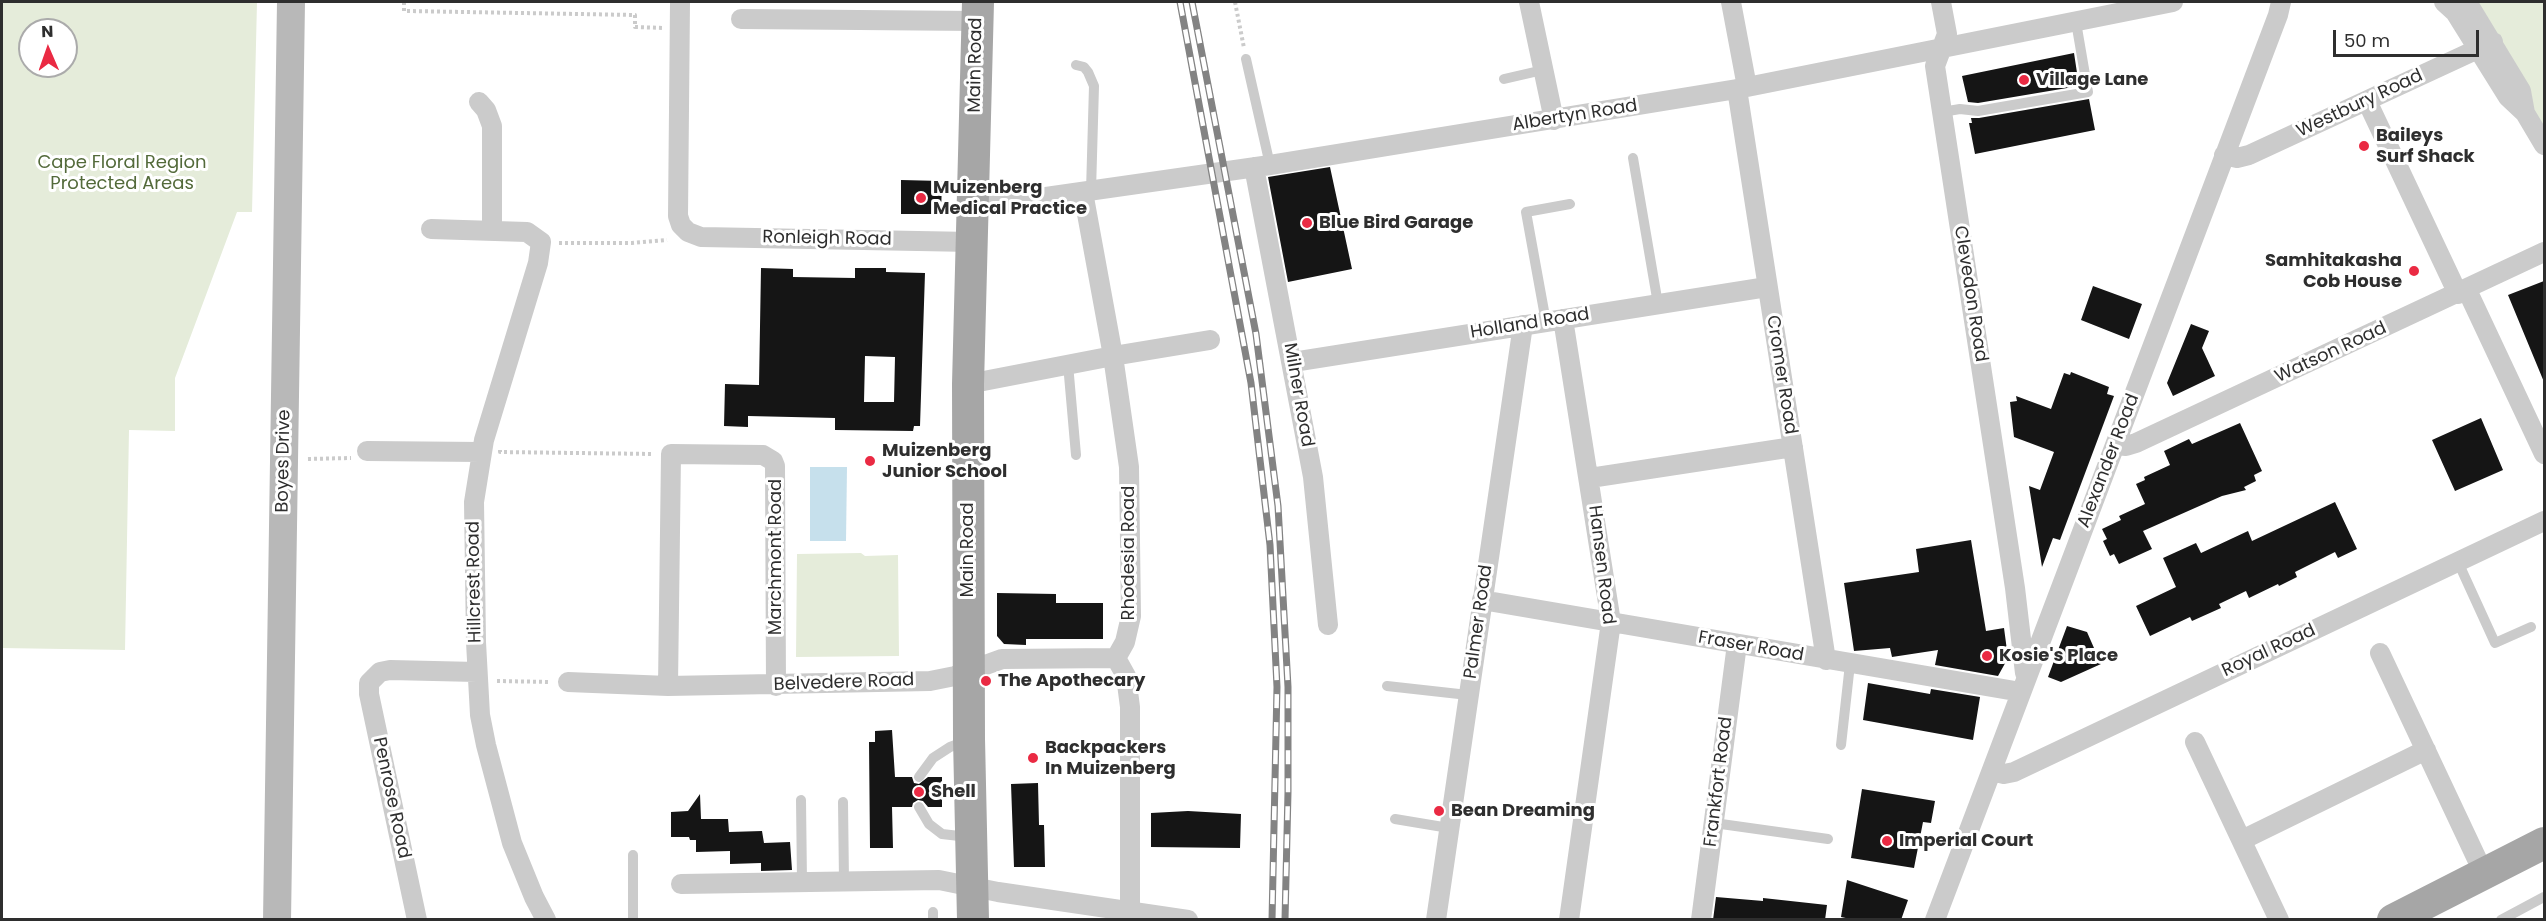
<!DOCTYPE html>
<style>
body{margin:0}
#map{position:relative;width:2546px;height:921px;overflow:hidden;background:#fff;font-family:Poppins,sans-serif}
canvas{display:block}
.frame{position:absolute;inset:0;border:3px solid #2e2e2e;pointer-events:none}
.north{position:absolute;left:18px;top:18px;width:60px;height:60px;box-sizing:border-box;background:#fff;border:2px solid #ababab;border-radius:50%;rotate:358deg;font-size:16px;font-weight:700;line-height:24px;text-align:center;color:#2e2e2e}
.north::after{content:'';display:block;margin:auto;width:21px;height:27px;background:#ea2a43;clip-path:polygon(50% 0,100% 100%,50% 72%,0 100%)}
.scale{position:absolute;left:2333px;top:30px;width:146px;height:27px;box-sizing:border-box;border:3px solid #2e2e2e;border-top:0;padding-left:8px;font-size:18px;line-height:21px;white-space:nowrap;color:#2e2e2e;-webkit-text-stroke:4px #fff;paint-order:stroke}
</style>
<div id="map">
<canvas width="2546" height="921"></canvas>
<div class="frame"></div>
<div class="north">N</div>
<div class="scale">50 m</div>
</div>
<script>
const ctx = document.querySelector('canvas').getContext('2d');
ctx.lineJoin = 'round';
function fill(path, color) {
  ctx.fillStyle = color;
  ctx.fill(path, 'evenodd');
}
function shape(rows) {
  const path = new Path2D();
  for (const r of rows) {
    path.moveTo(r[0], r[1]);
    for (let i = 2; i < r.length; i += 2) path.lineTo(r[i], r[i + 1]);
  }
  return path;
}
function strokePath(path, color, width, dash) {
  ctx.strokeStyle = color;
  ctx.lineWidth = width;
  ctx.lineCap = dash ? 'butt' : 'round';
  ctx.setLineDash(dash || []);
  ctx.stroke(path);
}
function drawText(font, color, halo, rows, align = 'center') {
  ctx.font = font + ' Poppins,sans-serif';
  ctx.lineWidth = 6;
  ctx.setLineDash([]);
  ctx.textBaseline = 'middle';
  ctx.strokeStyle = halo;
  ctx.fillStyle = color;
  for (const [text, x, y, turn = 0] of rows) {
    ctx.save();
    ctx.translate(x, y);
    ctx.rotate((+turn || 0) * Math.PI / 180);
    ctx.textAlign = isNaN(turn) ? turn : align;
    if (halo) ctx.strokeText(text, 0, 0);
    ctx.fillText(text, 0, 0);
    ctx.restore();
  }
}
const green = shape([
 [2,2,257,2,252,212,237,212,175,378,175,431,129,430,125,650,2,648],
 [30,30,66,30,66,66,30,66],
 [2467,2,2544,2,2544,145],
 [861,553,865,556,898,555,899,656,796,657,797,554]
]);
const water = shape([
 [810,467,847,467,846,541,810,541]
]);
const building = shape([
 [2074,53,2079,86,1978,103,1968,102,1962,76],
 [2089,99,2095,130,1975,154,1969,123,1972,123,1971,118,1979,118],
 [1330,167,1352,269,1288,282,1268,177],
 [901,180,942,181,941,214,901,214],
 [761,268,793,269,793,277,855,278,855,268,886,268,886,272,925,273,920,426,914,426,913,431,835,430,835,418,748,416,748,427,724,426,725,384,759,385],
 [865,356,895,357,894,402,864,402],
 [2544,281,2544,382,2508,295],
 [2093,286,2142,304,2129,339,2081,320],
 [2191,324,2209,331,2202,348,2215,376,2173,396,2167,383],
 [2071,372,2109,387,2107,394,2114,396,2060,540,2053,538,2042,567,2029,486,2040,490,2054,452,2014,437,2010,402,2017,401,2016,396,2051,409,2064,373,2070,375],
 [2481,418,2503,470,2455,491,2432,440],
 [2240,423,2262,471,2254,475,2256,481,2244,487,2246,490,2222,496,2143,531,2152,549,2119,564,2114,554,2110,556,2103,541,2107,539,2102,529,2121,520,2119,516,2145,504,2136,484,2145,480,2144,477,2170,465,2164,451,2189,439,2192,444],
 [2335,502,2357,549,2338,558,2335,552,2295,572,2297,577,2279,586,2278,584,2249,598,2246,591,2219,604,2221,608,2192,621,2190,617,2150,636,2136,606,2176,587,2163,558,2196,543,2201,553,2248,531,2252,541],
 [1971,540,1986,631,2004,628,2008,658,1998,676,1935,665,1938,650,1892,657,1890,648,1854,651,1844,583,1919,572,1916,549],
 [997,593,1056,594,1056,603,1103,603,1103,639,1026,639,1026,645,1004,644,997,636],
 [2067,626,2087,632,2101,664,2061,682,2048,677],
 [1868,683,1930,694,1931,689,1980,697,1973,740,1863,720],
 [892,730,895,777,912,777,914,783,919,784,928,777,942,777,942,807,928,807,923,801,918,800,913,803,912,807,892,807,893,848,870,848,869,742,875,742,875,731],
 [1038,783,1039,825,1044,825,1045,867,1014,867,1011,784],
 [1862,789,1935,801,1931,823,1923,822,1914,868,1851,858],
 [700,794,701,819,728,819,729,832,762,831,764,843,790,842,792,870,761,871,761,863,730,864,730,851,696,852,696,840,690,840,689,837,671,837,671,812,688,811],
 [1188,811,1241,814,1240,848,1151,847,1151,813],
 [1847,880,1908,900,1901,920,1855,920,1841,917],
 [1716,897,1763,901,1763,898,1827,905,1825,920,1713,920]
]);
const path = shape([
 [404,2,404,11,407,11,635,15,635,27,664,28],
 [1235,2,1244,48],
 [559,243,632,243,667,240],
 [500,450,500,452,653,454],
 [308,459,351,458],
 [497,681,550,682]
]);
const lane = shape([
 [1246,59,1270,165],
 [1076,65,1084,67,1088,72,1094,86,1091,191],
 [1504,79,1543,70],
 [1942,112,1960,109,1978,111,2088,92,2076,22],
 [1633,158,1658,304],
 [1546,322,1526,212,1570,204],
 [1068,364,1076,455],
 [2458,562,2495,643,2531,627],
 [1387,686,1468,695],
 [1841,745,1850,664],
 [919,777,933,758,950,747,966,741],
 [801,800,802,882],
 [843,802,844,881],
 [919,807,929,824,942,834,968,837],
 [1395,819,1449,828],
 [1714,823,1828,839],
 [633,855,633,920],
 [933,912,933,920],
 [2501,920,2544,897]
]);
const street = shape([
 [680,2,678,216,681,225,688,232,701,237,972,242],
 [1529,2,1554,120],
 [1731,2,1747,87],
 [1941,2,1947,34,1935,66,2015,588,2025,673],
 [2444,2,2455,12,2508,97,2525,113,2544,145],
 [2467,2,2521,91,2525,113],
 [741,19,977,21],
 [1737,89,1826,660],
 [2367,101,2458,294],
 [479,102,486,110,492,126,492,230],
 [2224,155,2237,158,2249,155,2493,42],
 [1254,167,1313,477,1328,625],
 [1083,192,1113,356,1129,467,1131,616,1125,642,1116,658],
 [973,204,1004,203,1270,165,1737,89,2173,2],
 [431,229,527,232,541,242,538,263,484,440,474,502,476,642,480,715,486,745,512,843,534,897,546,920],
 [2467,290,2544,454],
 [1563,319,1611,622,1569,920],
 [1293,362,1767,287],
 [968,384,1113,356,1210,340],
 [2115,445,2126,446,2136,443,2544,252],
 [367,451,481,452],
 [1590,478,1793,447],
 [1482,600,2021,692],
 [2380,653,2484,874],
 [1116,658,1126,676,1130,707,1130,911],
 [568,682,668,686,930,681,955,676,1002,659,1116,658],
 [668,686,671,454,763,455,773,461,775,466,776,686],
 [2195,742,2279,920],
 [1992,771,2004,774,2014,772,2544,521],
 [2242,840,2426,750],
 [681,884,939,880,998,892,1188,920],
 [417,920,369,694,369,683,380,672,390,670,477,672],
 [1436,920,1523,325],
 [1701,920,1737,644],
 [1935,920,2278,15,2281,2]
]);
const secondary = shape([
 [277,920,291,2]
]);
const primary = shape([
 [973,920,969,739,968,384,978,2],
 [2393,920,2544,843]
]);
const rail = shape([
 [1180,2,1251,383,1270,545,1277,687,1272,920],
 [1192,2,1256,334,1278,506,1288,687,1288,792,1285,920]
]);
const markers = [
 [2024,80,6,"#ea2a43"],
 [2364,146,6,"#ea2a43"],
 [921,198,6,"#ea2a43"],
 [1307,223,6,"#ea2a43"],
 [2414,271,6,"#ea2a43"],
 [870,461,6,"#ea2a43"],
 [1987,656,6,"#ea2a43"],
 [986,681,6,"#ea2a43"],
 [1033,758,6,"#ea2a43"],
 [919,792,6,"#ea2a43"],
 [1439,811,6,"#ea2a43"],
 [1887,841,6,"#ea2a43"]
];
const streetNames = [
 ["Main Road",976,65,-89],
 ["Westbury Road",2360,104,-25],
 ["Albertyn Road",1575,116,-9],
 ["Ronleigh Road",827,239,1],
 ["Clevedon Road",1970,294,81],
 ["Holland Road",1530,324,-9],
 ["Watson Road",2331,353,-25],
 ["Cromer Road",1781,375,81],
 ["Milner Road",1298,395,80],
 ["Boyes Drive",284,461,-89],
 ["Alexander Road",2109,461,-69],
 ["Main Road",968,550,-90],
 ["Rhodesia Road",1129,553,-90],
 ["Marchmont Road",776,557,-90],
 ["Hansen Road",1601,565,83],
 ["Hillcrest Road",475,582,-91],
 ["Palmer Road",1479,622,-82],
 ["Fraser Road",1751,647,10],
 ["Royal Road",2269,651,-25],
 ["Belvedere Road",844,683,-2],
 ["Frankfort Road",1719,782,-83],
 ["Penrose Road",391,798,78]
];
const poiNames = [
 ["Village Lane",2036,80],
 ["Baileys",2376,136],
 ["Surf Shack",2376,157],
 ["Muizenberg",933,188],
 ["Medical Practice",933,209],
 ["Blue Bird Garage",1319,223],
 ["Samhitakasha",2402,261,"right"],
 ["Cob House",2402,282,"right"],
 ["Muizenberg",882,451],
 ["Junior School",882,472],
 ["Kosie's Place",1999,656],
 ["The Apothecary",998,681],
 ["Backpackers",1045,748],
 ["In Muizenberg",1045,769],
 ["Shell",931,792],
 ["Bean Dreaming",1451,811],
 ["Imperial Court",1899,841]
];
const parkNames = [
 ["Cape Floral Region",122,163],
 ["Protected Areas",122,184]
];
fill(green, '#e5ecda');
fill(water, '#c6e0ec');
fill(building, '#151515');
strokePath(path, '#cbcbcb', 4, [3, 3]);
strokePath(lane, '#cbcbcb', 10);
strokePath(street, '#cbcbcb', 20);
strokePath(secondary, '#b8b8b8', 28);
strokePath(primary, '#a6a6a6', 32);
strokePath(rail, '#838383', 7);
strokePath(rail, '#fff', 4.5, [14]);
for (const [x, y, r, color] of markers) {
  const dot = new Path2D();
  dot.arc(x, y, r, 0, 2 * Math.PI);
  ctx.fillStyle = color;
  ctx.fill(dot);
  strokePath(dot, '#fff', 2);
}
drawText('18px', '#2e2e2e', '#fff', streetNames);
drawText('bold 18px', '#2e2e2e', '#fff', poiNames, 'left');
drawText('18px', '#536a3a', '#fff', parkNames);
</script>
